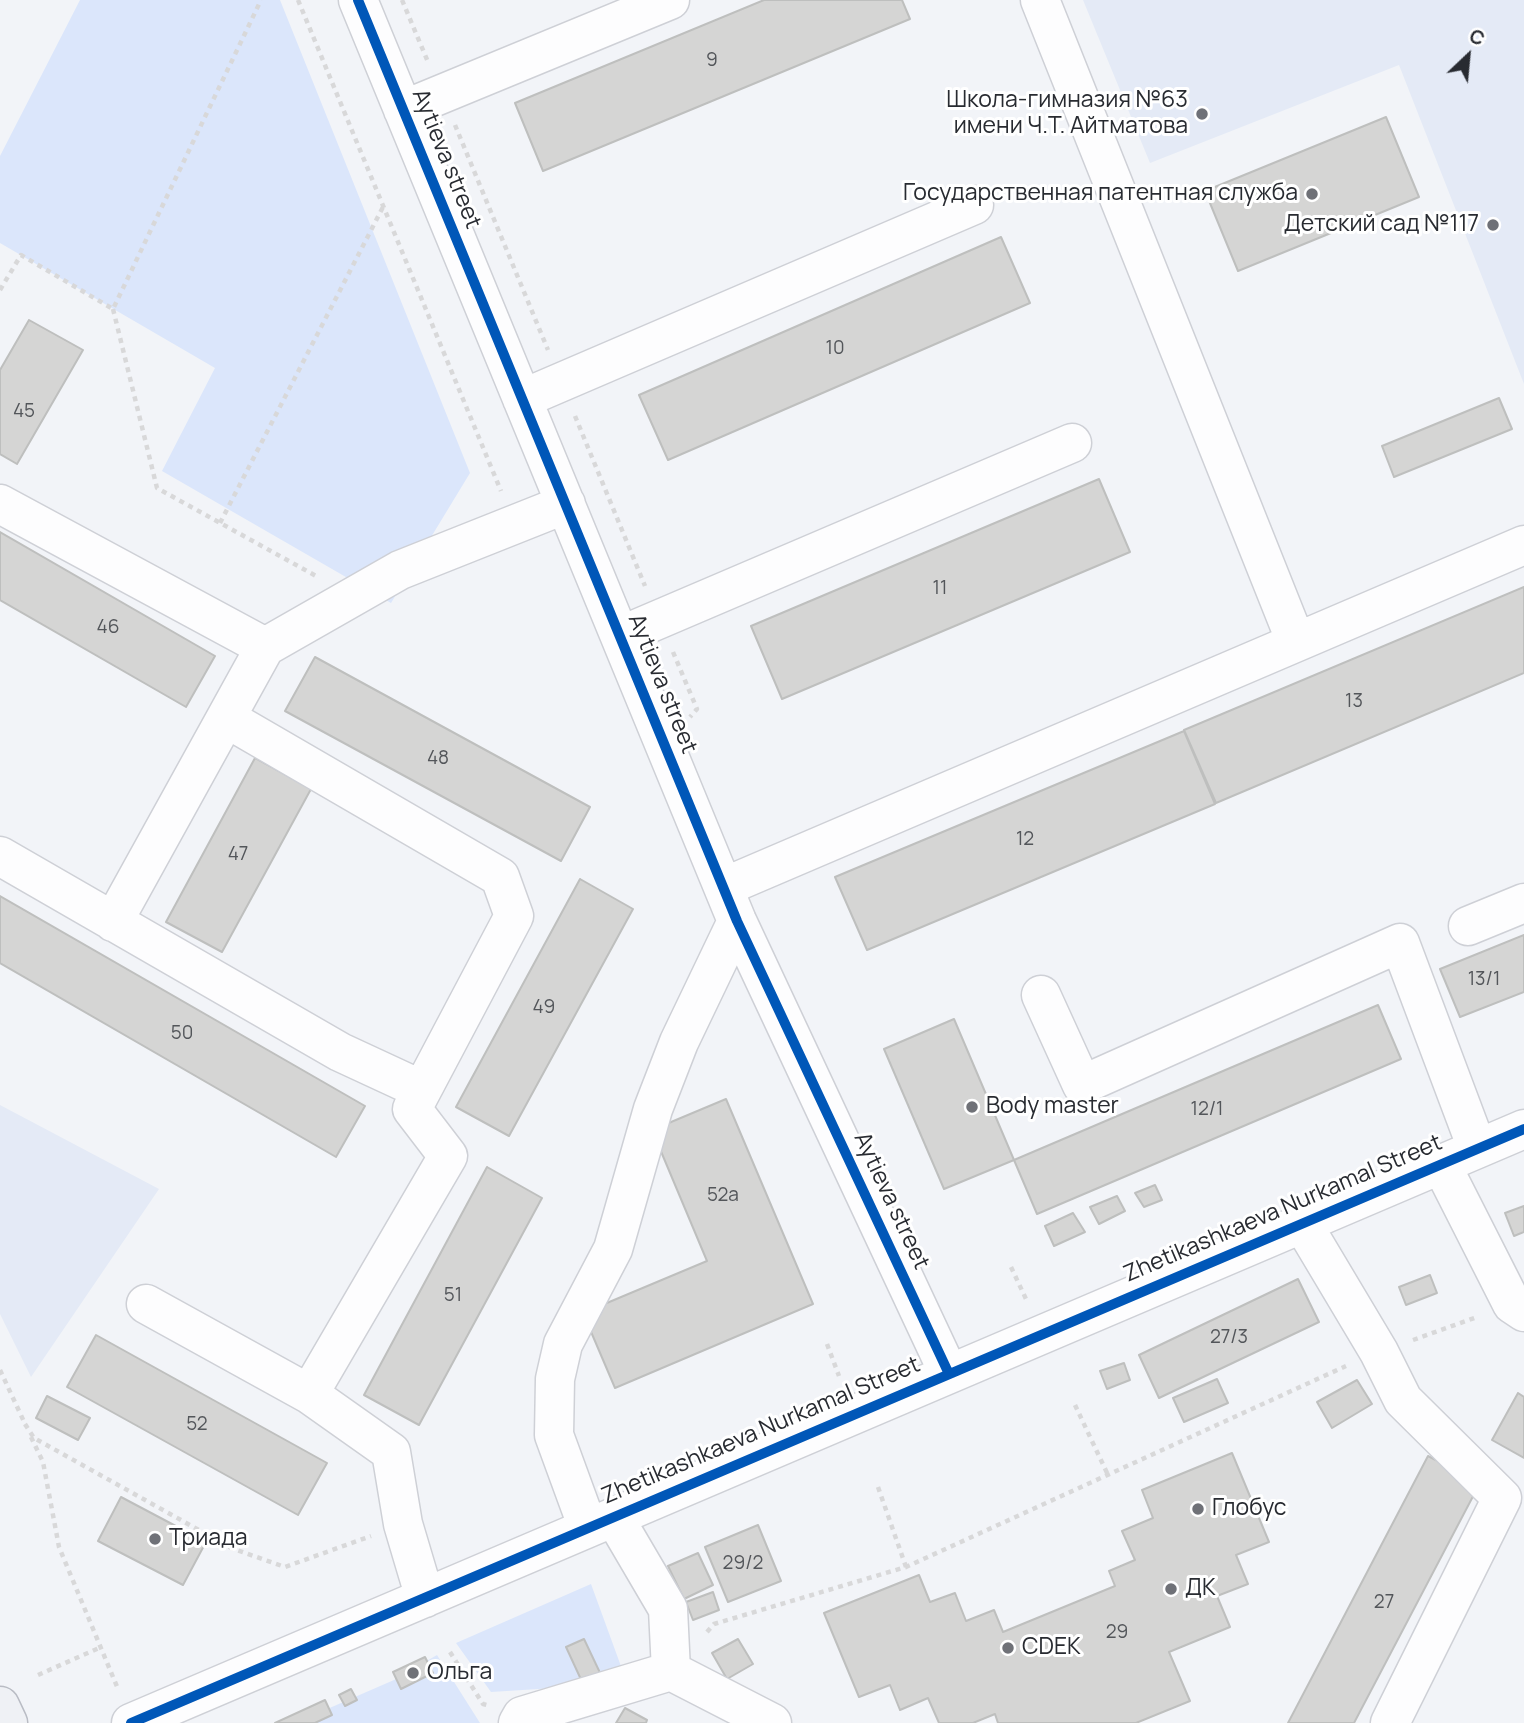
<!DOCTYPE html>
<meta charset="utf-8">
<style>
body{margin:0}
#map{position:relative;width:1524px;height:1723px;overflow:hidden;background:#f2f4f8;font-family:Manrope,sans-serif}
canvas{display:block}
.north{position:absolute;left:1433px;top:21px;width:70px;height:70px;-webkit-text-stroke:5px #fff;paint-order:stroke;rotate:26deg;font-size:19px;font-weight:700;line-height:28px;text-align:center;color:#282b31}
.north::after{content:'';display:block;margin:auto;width:24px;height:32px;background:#282b31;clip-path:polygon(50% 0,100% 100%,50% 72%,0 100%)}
</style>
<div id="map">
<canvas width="1524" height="1723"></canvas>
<div class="north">С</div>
</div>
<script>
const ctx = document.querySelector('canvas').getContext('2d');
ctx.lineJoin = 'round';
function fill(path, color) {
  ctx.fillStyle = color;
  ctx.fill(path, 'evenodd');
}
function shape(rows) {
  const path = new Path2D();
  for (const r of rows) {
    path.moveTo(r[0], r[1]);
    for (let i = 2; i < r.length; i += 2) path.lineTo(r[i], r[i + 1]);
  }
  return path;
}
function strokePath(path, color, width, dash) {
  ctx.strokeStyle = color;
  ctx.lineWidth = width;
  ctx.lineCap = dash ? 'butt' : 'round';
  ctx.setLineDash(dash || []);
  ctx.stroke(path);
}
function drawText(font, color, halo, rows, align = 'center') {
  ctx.font = font + ' Manrope,sans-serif';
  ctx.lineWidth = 6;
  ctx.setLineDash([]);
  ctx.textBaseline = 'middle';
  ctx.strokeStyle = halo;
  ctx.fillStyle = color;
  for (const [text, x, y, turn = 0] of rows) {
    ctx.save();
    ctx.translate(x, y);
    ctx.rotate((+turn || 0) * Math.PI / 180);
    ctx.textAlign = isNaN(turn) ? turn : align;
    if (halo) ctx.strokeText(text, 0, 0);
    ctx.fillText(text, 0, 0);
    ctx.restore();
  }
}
const built = shape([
 [1083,0,1524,0,1524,384,1399,65,1150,163],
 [0,1105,159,1189,31,1377,0,1314]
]);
const green = shape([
 [80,0,280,0,470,473,391,603,162,471,215,368,0,243,0,156],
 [591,1584,622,1669,570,1687,491,1692,456,1643],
 [437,1655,480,1723,295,1723,394,1680]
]);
const building = shape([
 [764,0,902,0,910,19,543,171,515,103,764,0],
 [1386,117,1419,197,1238,271,1205,191,1386,117],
 [1001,237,1030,303,668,460,639,395,1001,237],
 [29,320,83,350,17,464,0,454,0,370,29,320],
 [1499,398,1512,429,1394,477,1382,446,1499,398],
 [1099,479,1130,552,782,699,751,626,1099,479],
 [0,532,215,656,186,707,0,600,0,532],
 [1524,587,1524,673,1216,803,1184,730,1524,587],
 [315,657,590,807,561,861,285,711,315,657],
 [1184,731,1215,804,867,950,835,877,1184,731],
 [255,758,311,789,222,952,166,922,255,758],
 [580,879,633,909,509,1136,456,1107,580,879],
 [0,896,365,1106,336,1157,0,963,0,896],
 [1524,935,1524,992,1460,1017,1440,969,1524,935],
 [1378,1005,1401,1059,1037,1214,1014,1160,1378,1005],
 [954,1019,1014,1160,944,1189,884,1049,954,1019],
 [726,1099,813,1304,615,1388,583,1313,707,1261,652,1130,726,1099],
 [487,1167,542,1198,419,1425,364,1395,487,1167],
 [1155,1185,1162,1200,1144,1207,1135,1193,1155,1185],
 [1117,1196,1125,1211,1099,1224,1090,1207,1117,1196],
 [1524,1206,1524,1232,1514,1236,1505,1213,1524,1206],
 [1073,1213,1085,1232,1054,1246,1045,1226,1073,1213],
 [1430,1275,1437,1293,1406,1305,1399,1287,1430,1275],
 [1298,1279,1319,1322,1159,1398,1139,1355,1298,1279],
 [96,1335,327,1463,298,1515,67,1387,96,1335],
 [1124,1363,1130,1380,1107,1389,1100,1371,1124,1363],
 [1217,1379,1228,1403,1184,1422,1173,1398,1217,1379],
 [1357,1380,1372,1404,1332,1428,1317,1402,1357,1380],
 [1518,1393,1524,1397,1524,1458,1492,1440,1518,1393],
 [47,1396,90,1418,78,1440,36,1418,47,1396],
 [1232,1453,1269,1542,1236,1555,1248,1584,1217,1596,1230,1627,1169,1652,1190,1701,1136,1723,998,1723,995,1714,973,1723,939,1723,928,1698,900,1710,890,1685,859,1697,824,1613,919,1575,930,1602,955,1593,966,1621,994,1610,1003,1632,1115,1586,1109,1571,1135,1560,1122,1531,1153,1518,1142,1490,1232,1453],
 [1428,1456,1480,1483,1354,1723,1288,1723,1428,1456],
 [121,1497,206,1542,183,1585,98,1541,121,1497],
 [758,1525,781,1581,728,1602,705,1547,758,1525],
 [698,1553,713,1585,684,1599,668,1566,698,1553],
 [713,1592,719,1610,693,1620,686,1602,713,1592],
 [584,1639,602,1677,584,1686,566,1647,584,1639],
 [738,1639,753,1664,727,1679,712,1653,738,1639],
 [425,1657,433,1673,401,1689,393,1672,425,1657],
 [351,1689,357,1700,345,1706,339,1695,351,1689],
 [325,1700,332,1715,315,1723,275,1723,325,1700],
 [625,1708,647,1720,646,1723,616,1723,625,1708]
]);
const path = shape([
 [298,0,501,491],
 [402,0,428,62],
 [455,125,548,350],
 [0,290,21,255,113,309,261,0],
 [113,309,157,488,316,576],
 [575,416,645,586],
 [220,523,383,207],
 [673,652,697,709,690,717],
 [1011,1267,1026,1299],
 [1413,1340,1477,1317],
 [827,1344,839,1376],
 [0,1370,26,1426],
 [1075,1405,1108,1475],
 [25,1424,34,1438,231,1548,285,1567,371,1536],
 [31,1437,43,1462,59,1547,118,1689],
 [878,1487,906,1567],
 [707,1632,714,1624,906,1567,1346,1366],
 [450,1652,483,1704,487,1705],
 [38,1675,99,1648]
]);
const minor = shape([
 [358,0,737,921,949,1374],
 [1040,0,1296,642],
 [403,110,670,0],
 [522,399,974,205],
 [0,504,265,647],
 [620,636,1072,443],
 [226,718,500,877,514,916,412,1109,448,1156,309,1394,391,1452,403,1524,425,1598],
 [0,856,340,1052,422,1090],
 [724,887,1524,545],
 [113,922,265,647,400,570,566,504],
 [1468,926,1524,903],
 [1041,995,1082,1085,1400,943,1477,1148],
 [1441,1164,1512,1304,1524,1312],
 [1302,1223,1379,1352,1403,1400,1502,1498,1390,1723],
 [146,1304,309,1394],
 [614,1517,668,1609,671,1671,772,1723],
 [588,1528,554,1435,555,1379,563,1344,613,1249,653,1109,679,1042,737,921],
 [131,1723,1524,1129],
 [518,1723,522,1716,671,1671]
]);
const major = shape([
 [0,1706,8,1723]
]);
const cycleway = shape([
 [358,0,737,921,949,1374],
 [131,1723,1524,1129]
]);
const markers = [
 [1202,114,7,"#6f7177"],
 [1312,194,7,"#6f7177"],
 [1493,225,7,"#6f7177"],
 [972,1107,7,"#6f7177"],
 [1198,1509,7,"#6f7177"],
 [155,1539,7,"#6f7177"],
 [1171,1589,7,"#6f7177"],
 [1008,1648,7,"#6f7177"],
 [413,1673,7,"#6f7177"]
];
const numberNames = [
 ["9",712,61],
 ["10",835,349],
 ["45",24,412],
 ["11",940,589],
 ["46",108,628],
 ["13",1354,702],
 ["48",438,759],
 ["12",1025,840],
 ["47",238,855],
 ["13/1",1484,980],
 ["49",544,1008],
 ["50",182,1034],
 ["12/1",1207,1110],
 ["52а",723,1196],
 ["51",453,1296],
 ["27/3",1229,1338],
 ["52",197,1425],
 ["29/2",743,1564],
 ["27",1384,1603],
 ["29",1117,1633]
];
const poiNames = [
 ["Школа-гимназия №63",1188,101,"right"],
 ["имени Ч.Т. Айтматова",1188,127,"right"],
 ["Государственная патентная служба",1298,194,"right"],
 ["Детский сад №117",1479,225,"right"],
 ["Body master",986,1107],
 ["Глобус",1212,1509],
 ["Триада",169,1539],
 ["ДК",1185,1589],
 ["CDEK",1022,1648],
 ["Ольга",427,1673]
];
const streetNames = [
 ["Aytieva street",446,159,68],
 ["Aytieva street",662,684,68],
 ["Aytieva street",891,1201,65],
 ["Zhetikashkaeva Nurkamal Street",1283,1209,-23],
 ["Zhetikashkaeva Nurkamal Street",761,1431,-23]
];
fill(built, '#e4eaf6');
fill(green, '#dbe6fb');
fill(building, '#d5d5d4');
strokePath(building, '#bebfbe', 2);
strokePath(minor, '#ced0d6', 41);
strokePath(major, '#b9bcc4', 41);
strokePath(path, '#d8d8d9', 4.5, [5, 5]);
strokePath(minor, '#fdfdfe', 38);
strokePath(major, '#eff1f5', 38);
strokePath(cycleway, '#0057b8', 10);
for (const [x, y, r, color] of markers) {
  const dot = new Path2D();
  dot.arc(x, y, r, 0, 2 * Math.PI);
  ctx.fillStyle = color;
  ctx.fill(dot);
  strokePath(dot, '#fff', 2.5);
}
drawText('19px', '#53565a', null, numberNames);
drawText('23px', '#282b31', '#fff', poiNames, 'left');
drawText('23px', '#282b31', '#fff', streetNames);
</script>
